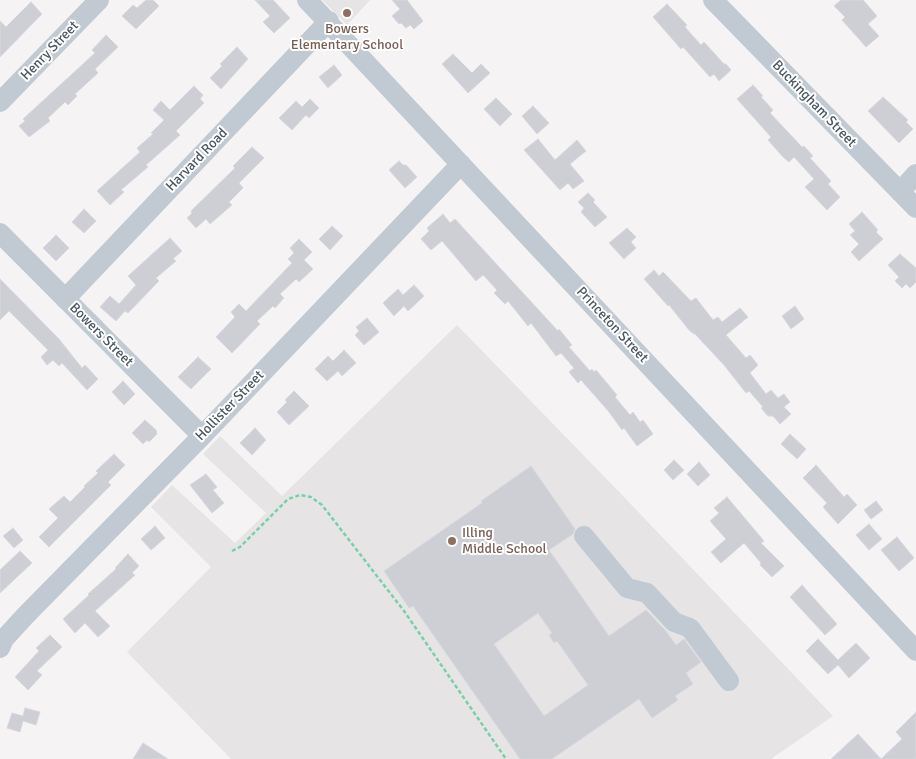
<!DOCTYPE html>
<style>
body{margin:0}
canvas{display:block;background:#f5f3f3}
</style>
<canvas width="916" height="759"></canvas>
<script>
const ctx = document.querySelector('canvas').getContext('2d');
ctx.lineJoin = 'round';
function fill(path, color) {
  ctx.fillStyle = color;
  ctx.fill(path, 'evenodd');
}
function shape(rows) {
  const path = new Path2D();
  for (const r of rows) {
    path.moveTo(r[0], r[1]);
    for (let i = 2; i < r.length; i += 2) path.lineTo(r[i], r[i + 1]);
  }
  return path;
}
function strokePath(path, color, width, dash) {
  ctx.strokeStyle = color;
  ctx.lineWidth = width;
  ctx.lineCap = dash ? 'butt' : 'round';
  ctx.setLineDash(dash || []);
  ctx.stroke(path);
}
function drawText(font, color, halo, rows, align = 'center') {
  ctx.font = font + ' Signika,sans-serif';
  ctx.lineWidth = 4;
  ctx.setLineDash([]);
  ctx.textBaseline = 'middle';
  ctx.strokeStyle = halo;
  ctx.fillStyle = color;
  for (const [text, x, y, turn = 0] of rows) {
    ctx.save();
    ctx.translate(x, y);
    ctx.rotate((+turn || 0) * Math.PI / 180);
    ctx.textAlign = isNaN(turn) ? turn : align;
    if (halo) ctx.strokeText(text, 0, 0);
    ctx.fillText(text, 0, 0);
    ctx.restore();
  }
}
const education = shape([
 [322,0,370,0,347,25],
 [457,325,623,496,833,716,771,759,231,759,127,652,211,567,151,507,172,485,235,543,266,513,203,454,220,436,282,496]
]);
const building = shape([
 [146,0,153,0,159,6,136,29,122,16,133,5,137,8,146,0],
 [255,0,273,0,290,18,274,33,263,22,270,16,255,0],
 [392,0,407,0,423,21,414,29,410,25,406,28,401,23,399,24,392,16,400,9,392,0],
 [841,0,863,0,877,16,868,24,879,36,866,47,842,20,845,17,834,6,841,0],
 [31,2,42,14,0,57,0,21,6,27,31,2],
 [667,4,687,25,685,27,701,45,704,42,724,64,726,64,731,70,719,81,714,74,710,77,683,47,681,49,653,17,667,4],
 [106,35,118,47,95,69,98,73,75,94,77,96,68,105,65,102,48,118,50,121,29,137,19,126,25,121,23,119,95,53,92,50,106,35],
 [237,47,248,59,221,89,210,78,222,66,220,64,237,47],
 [453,54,472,73,481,64,490,73,468,93,442,64,453,54],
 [334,65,342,75,328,88,319,77,334,65],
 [753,85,763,96,761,97,773,110,770,113,802,147,804,146,813,156,810,158,831,181,828,184,840,197,827,210,805,187,814,179,794,157,789,162,783,157,768,140,771,137,737,99,753,85],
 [194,86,203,95,200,99,204,103,176,131,180,135,146,165,148,167,121,190,124,192,110,205,97,191,140,152,137,148,153,134,151,133,164,120,153,110,161,101,170,110,194,86],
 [883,97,908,120,906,122,913,129,899,143,868,111,883,97],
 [496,98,512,114,500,126,484,109,496,98],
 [310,99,319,108,309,118,306,115,292,130,279,118,296,101,302,107,310,99],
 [533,106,549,123,537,134,522,116,533,106],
 [538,139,555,160,577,140,586,151,570,164,584,181,573,189,568,183,560,190,524,150,538,139],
 [252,147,264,158,239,183,243,188,229,202,232,205,210,224,206,219,196,228,187,218,192,213,191,211,235,168,233,166,252,147],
 [399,161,403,165,406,165,417,177,405,188,389,170,399,161],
 [588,193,595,200,593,202,607,217,595,227,581,212,584,208,578,202,588,193],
 [84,209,96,221,84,233,72,222,84,209],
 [862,212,878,230,876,232,883,239,859,261,851,252,859,244,850,235,855,231,849,224,862,212],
 [443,214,450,223,455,219,558,331,559,329,572,345,569,347,590,371,592,369,594,372,596,370,617,395,615,397,630,415,633,412,640,422,643,420,653,434,637,446,624,428,622,430,609,412,581,380,578,383,569,372,574,368,561,353,556,356,531,323,528,326,508,301,505,304,494,293,497,290,483,275,476,281,442,241,431,250,421,239,429,231,427,228,443,214],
 [332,226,343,236,330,250,319,239,332,226],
 [627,228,636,237,631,242,636,248,624,259,609,243,627,228],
 [56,235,69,248,56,261,43,248,56,235],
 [170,238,182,251,173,259,176,261,156,278,159,281,128,313,125,311,116,321,100,307,110,296,119,304,136,285,128,276,170,238],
 [299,239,312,252,304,260,313,269,299,282,296,279,280,294,284,298,275,308,273,306,257,321,260,324,232,353,216,337,235,317,231,312,239,304,246,311,292,263,288,259,294,253,290,248,299,239],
 [900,254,916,268,916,282,910,288,906,284,902,288,895,281,899,277,888,265,900,254],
 [654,270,659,276,663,272,691,301,696,298,713,320,718,317,722,322,740,308,748,317,726,335,746,358,750,355,758,365,750,373,766,394,771,390,778,398,784,394,790,402,784,407,791,414,780,424,773,416,768,416,761,408,763,407,749,391,746,393,724,365,695,334,694,334,689,330,669,305,668,306,644,279,654,270],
 [0,279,59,339,82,368,85,365,98,379,87,390,62,363,59,366,53,360,47,365,41,357,48,350,9,311,0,320,0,279],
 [414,285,424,296,408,311,404,306,394,316,383,303,398,289,403,295,414,285],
 [795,306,804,319,791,329,782,316,795,306],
 [367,318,379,332,364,345,355,335,359,331,356,327,367,318],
 [344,350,356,363,342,376,338,371,327,381,315,369,328,356,333,361,344,350],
 [198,357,211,369,191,389,178,377,198,357],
 [123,381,135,394,124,405,112,392,123,381],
 [294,391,309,406,289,425,277,412,287,402,285,400,294,391],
 [145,420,156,430,157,434,149,442,147,440,143,444,132,433,145,420],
 [255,428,266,440,252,455,240,443,255,428],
 [790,434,806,449,797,459,781,444,790,434],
 [114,454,125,465,108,482,111,485,49,547,39,537,58,518,49,509,64,496,70,502,85,487,84,486,98,473,96,471,114,454],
 [674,460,684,470,673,480,664,470,674,460],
 [699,462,710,475,698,486,687,474,699,462],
 [816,465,844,497,847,494,857,505,838,524,823,507,827,503,803,478,816,465],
 [531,466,575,529,573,534,549,550,609,636,646,610,665,630,676,645,684,639,701,662,686,673,693,684,675,696,678,700,652,718,639,699,552,759,520,759,413,606,409,608,384,571,482,503,481,501,531,466],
 [538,613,552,633,549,635,554,643,557,641,588,685,544,716,494,644,538,613],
 [206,474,217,487,213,490,224,503,212,513,190,485,206,474],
 [727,497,764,541,761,543,784,566,772,577,760,565,761,563,744,543,721,563,711,552,726,539,710,521,719,513,714,508,727,497],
 [876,501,883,510,871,519,864,510,876,501],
 [869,524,882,539,869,550,856,535,869,524],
 [155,526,165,538,151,550,141,539,155,526],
 [13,528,23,540,14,548,3,536,13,528],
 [897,537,914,558,899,571,881,550,897,537],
 [20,551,32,563,0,593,0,570,20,551],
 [128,554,139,566,132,573,135,575,95,611,110,626,98,637,85,623,75,633,63,619,89,595,88,594,116,569,115,568,128,554],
 [802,585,837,624,825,635,790,597,802,585],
 [50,635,62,647,37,671,42,675,28,690,15,677,39,651,36,648,50,635],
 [818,639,838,660,856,643,870,658,849,678,838,665,828,674,806,651,818,639],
 [25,708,40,712,36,725,23,721,20,732,7,728,12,713,23,716,25,708],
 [916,712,916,759,831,759,858,734,881,759,902,739,896,732,916,712],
 [143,743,168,759,133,759,143,743]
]);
const path = shape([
 [232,551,240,547,288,499,300,495,311,497,322,505,404,611,506,759]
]);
const minor = shape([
 [307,0,916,651],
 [713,0,916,208],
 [0,102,99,0],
 [900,192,916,174],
 [0,233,202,436],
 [65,299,329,21],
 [584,536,627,588,647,593,674,622,690,628,729,681],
 [0,648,4,639,25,616,202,436,461,164]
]);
const markers = [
 [347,13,5,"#8d6e63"],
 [452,541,5,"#8d6e63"]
];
const educationNames = [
 ["Bowers",347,29],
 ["Elementary School",347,45],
 ["Illing",462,533,"left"],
 ["Middle School",462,549,"left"]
];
const streetNames = [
 ["Henry Street",50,51,-46],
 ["Buckingham Street",814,104,46],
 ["Harvard Road",197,160,-46],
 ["Princeton Street",612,325,47],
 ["Bowers Street",101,335,45],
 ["Hollister Street",230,406,-46]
];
fill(education, '#e6e4e5');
fill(building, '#cdcfd5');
strokePath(building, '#d7d9de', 1);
strokePath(path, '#7ad0a6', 2.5, [4, 2.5]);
strokePath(minor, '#c1cad2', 20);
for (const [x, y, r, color] of markers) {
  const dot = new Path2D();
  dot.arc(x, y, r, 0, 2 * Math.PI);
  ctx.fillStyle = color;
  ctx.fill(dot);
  strokePath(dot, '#fff', 2);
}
drawText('14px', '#785e54', '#fff', educationNames);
drawText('14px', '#4a5661', '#fff', streetNames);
</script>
